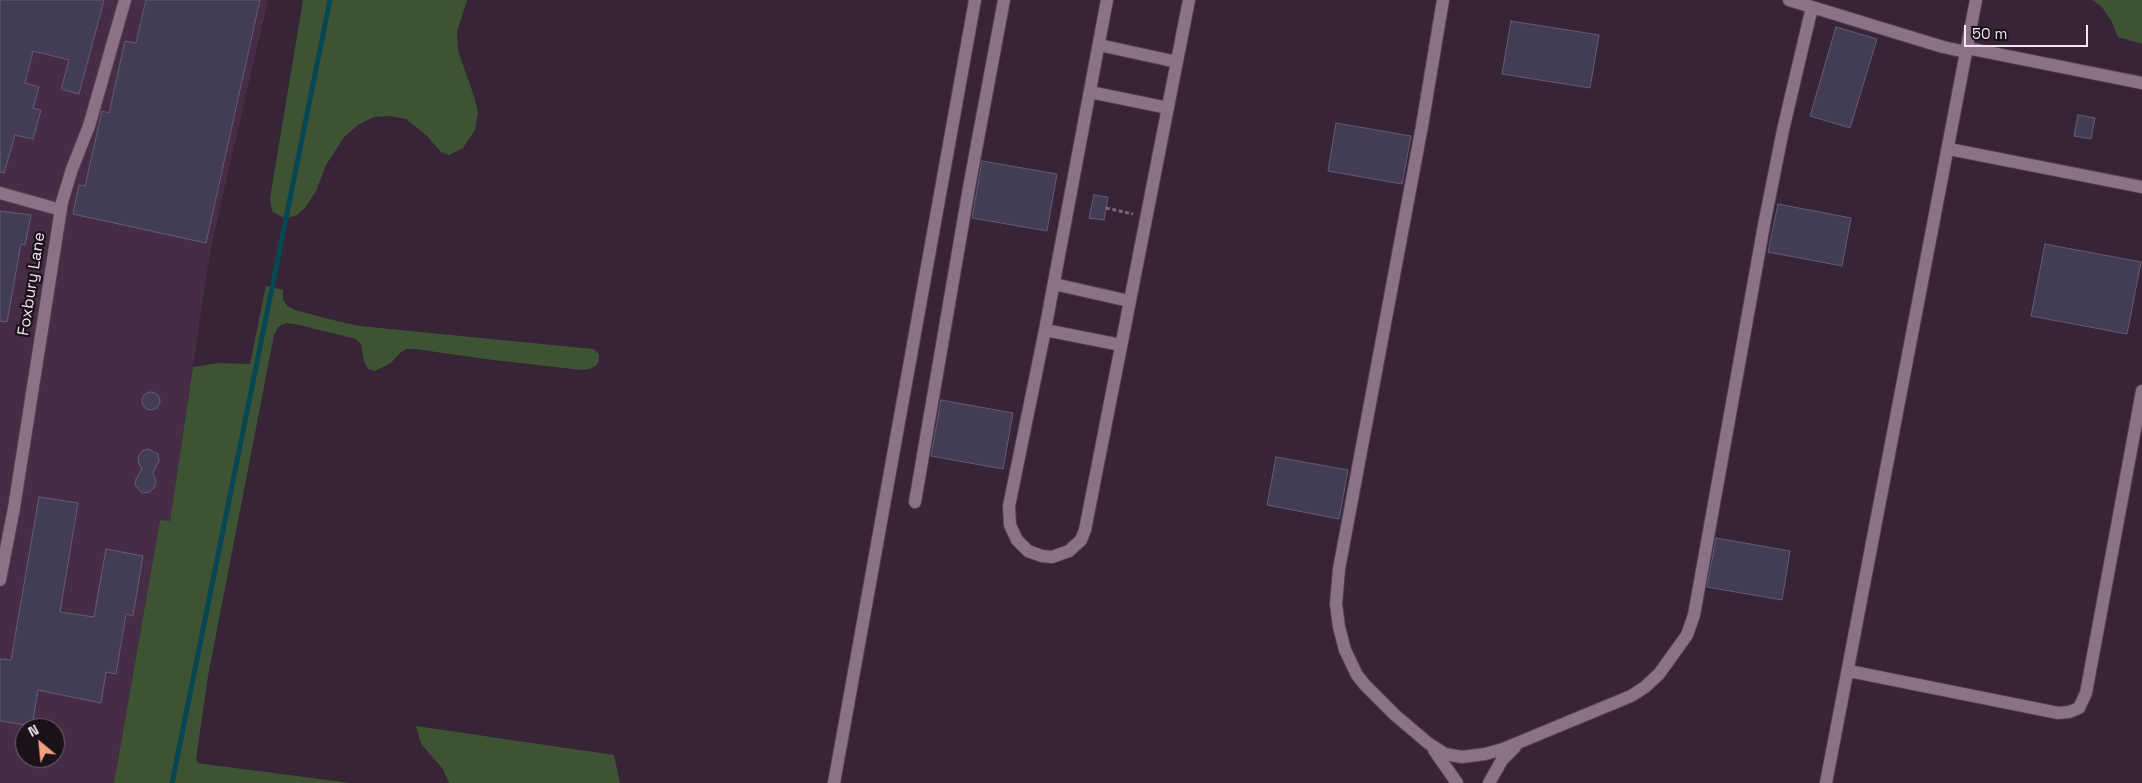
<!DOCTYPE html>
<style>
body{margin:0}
#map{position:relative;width:2142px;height:783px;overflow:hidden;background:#382437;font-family:"Space Grotesk",sans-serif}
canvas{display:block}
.north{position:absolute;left:15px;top:718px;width:50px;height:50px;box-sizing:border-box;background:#1a1119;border:1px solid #71666f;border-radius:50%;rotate:332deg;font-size:14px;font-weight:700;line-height:20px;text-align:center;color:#f3e5f1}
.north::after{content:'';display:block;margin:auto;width:18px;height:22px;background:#f3a082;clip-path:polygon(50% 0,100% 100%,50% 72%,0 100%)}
.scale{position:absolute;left:1964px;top:25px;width:124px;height:22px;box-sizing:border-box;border:2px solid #f3e5f1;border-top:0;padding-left:6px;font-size:15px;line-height:18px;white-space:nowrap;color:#f3e5f1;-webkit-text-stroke:4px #1a1119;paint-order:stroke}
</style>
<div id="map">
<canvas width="2142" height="783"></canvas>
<div class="north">N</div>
<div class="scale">50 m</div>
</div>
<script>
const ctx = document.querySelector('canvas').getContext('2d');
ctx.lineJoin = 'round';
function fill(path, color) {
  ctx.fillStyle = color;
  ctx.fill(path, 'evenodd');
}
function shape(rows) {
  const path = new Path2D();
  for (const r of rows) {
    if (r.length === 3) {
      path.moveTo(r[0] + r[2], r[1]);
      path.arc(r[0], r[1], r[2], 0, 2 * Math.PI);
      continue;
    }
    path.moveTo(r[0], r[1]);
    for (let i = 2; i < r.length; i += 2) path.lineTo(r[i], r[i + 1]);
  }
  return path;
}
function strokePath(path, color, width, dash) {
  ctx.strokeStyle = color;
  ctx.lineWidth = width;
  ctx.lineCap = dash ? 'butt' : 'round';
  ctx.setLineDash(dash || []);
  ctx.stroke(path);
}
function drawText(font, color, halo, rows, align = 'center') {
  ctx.font = font + ' "Space Grotesk",sans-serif';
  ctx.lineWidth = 4.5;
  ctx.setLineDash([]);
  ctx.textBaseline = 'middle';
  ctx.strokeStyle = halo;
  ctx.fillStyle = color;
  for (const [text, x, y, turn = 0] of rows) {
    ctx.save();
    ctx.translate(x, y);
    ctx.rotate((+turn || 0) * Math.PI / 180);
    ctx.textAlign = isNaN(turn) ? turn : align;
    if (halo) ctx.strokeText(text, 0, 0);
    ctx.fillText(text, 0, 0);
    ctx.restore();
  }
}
const built = shape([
 [0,0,268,0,210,252,170,521,160,520,114,783,0,783],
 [25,728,55,728,55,758,25,758]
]);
const green = shape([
 [303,0,467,0,457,32,458,51,474,96,478,112,475,130,463,148,449,155,441,152,426,135,406,119,389,116,374,117,358,125,344,137,326,165,316,191,305,208,297,215,285,219,272,211,270,198],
 [2092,0,2142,0,2142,44,2118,37,2111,20,2101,6],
 [266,286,283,290,283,299,287,306,295,310,337,321,360,326,593,349,599,354,599,361,596,366,589,369,581,370,485,359,415,349,406,349,400,353,391,363,375,371,368,369,364,362,361,344,356,339,295,324,286,323,278,327,274,335,208,676,196,759,198,763,204,764,351,783,114,783,160,520,170,521,193,367,219,363,250,364],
 [416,726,614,755,620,783,449,783,443,769,421,744]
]);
const stream = shape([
 [172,783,330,0]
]);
const building = shape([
 [0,0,104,0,79,94,61,89,69,60,33,51,25,83,39,87,33,108,41,110,33,139,15,135,4,173,0,172,0,0],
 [146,0,260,0,206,243,73,214,79,185,85,186,102,111,109,113,125,41,136,43,146,0],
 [1511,21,1599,35,1590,88,1502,74,1511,21],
 [1836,27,1877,39,1850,128,1810,116,1836,27],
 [2078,115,2095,118,2091,139,2074,136,2078,115],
 [1336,123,1411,136,1402,184,1328,171,1336,123],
 [982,161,1057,174,1047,231,972,218,982,161],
 [1094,195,1108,197,1104,220,1089,218,1094,195],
 [1778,204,1851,218,1842,266,1768,252,1778,204],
 [0,211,31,215,25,245,21,244,7,322,0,321,0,211],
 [2045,244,2141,262,2127,334,2031,316,2045,244],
 [151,401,9],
 [941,400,1013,413,1003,469,931,456,941,400],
 [148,449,158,454,159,461,153,473,156,481,154,488,149,492,142,493,135,485,136,479,142,469,139,464,138,457,142,451,148,449],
 [1276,457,1348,470,1339,519,1267,505,1276,457],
 [39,497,78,503,60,612,94,617,106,549,143,556,133,616,126,614,116,674,106,672,101,703,38,690,32,726,0,721,0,659,11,660,39,497],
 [1716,538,1790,551,1782,600,1707,587,1716,538]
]);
const path = shape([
 [1106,208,1133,214]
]);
const minor = shape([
 [1107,0,1045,330,1009,506,1010,525,1017,540,1028,551,1042,556,1052,557,1069,551,1081,540,1085,530,1189,0],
 [1443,0,1422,126,1339,569,1336,604,1339,627,1345,650,1357,675,1365,685,1395,715,1428,743,1445,754,1462,757,1485,754,1503,749,1631,696,1645,687,1659,674,1687,635,1694,615,1764,225,1783,130,1812,7],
 [1789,0,1943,47,1966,52],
 [1099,45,1177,62],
 [1967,48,2142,83],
 [1090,92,1168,108],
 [1949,149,2142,187],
 [0,193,61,210],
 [1054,284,1129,301],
 [1045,330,1121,345],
 [915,502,970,182,1004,0],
 [0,580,14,508,62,202,72,169,89,126,125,0],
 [1849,671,2058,713,2069,712,2079,708,2086,693,2142,391],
 [1434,750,1457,783],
 [834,783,975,0],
 [1489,783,1502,760,1515,747],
 [1826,783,1976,0]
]);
const streetNames = [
 ["Foxbury Lane",32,284,-81]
];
fill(built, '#462d45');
fill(green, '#3d5333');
strokePath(stream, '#074754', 5);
fill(building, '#433c55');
strokePath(building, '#645c77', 1);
strokePath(minor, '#524151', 14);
strokePath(path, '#7a6979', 3, [4, 2.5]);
strokePath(minor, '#8a7288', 12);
drawText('16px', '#f3e5f1', '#1a1119', streetNames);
</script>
